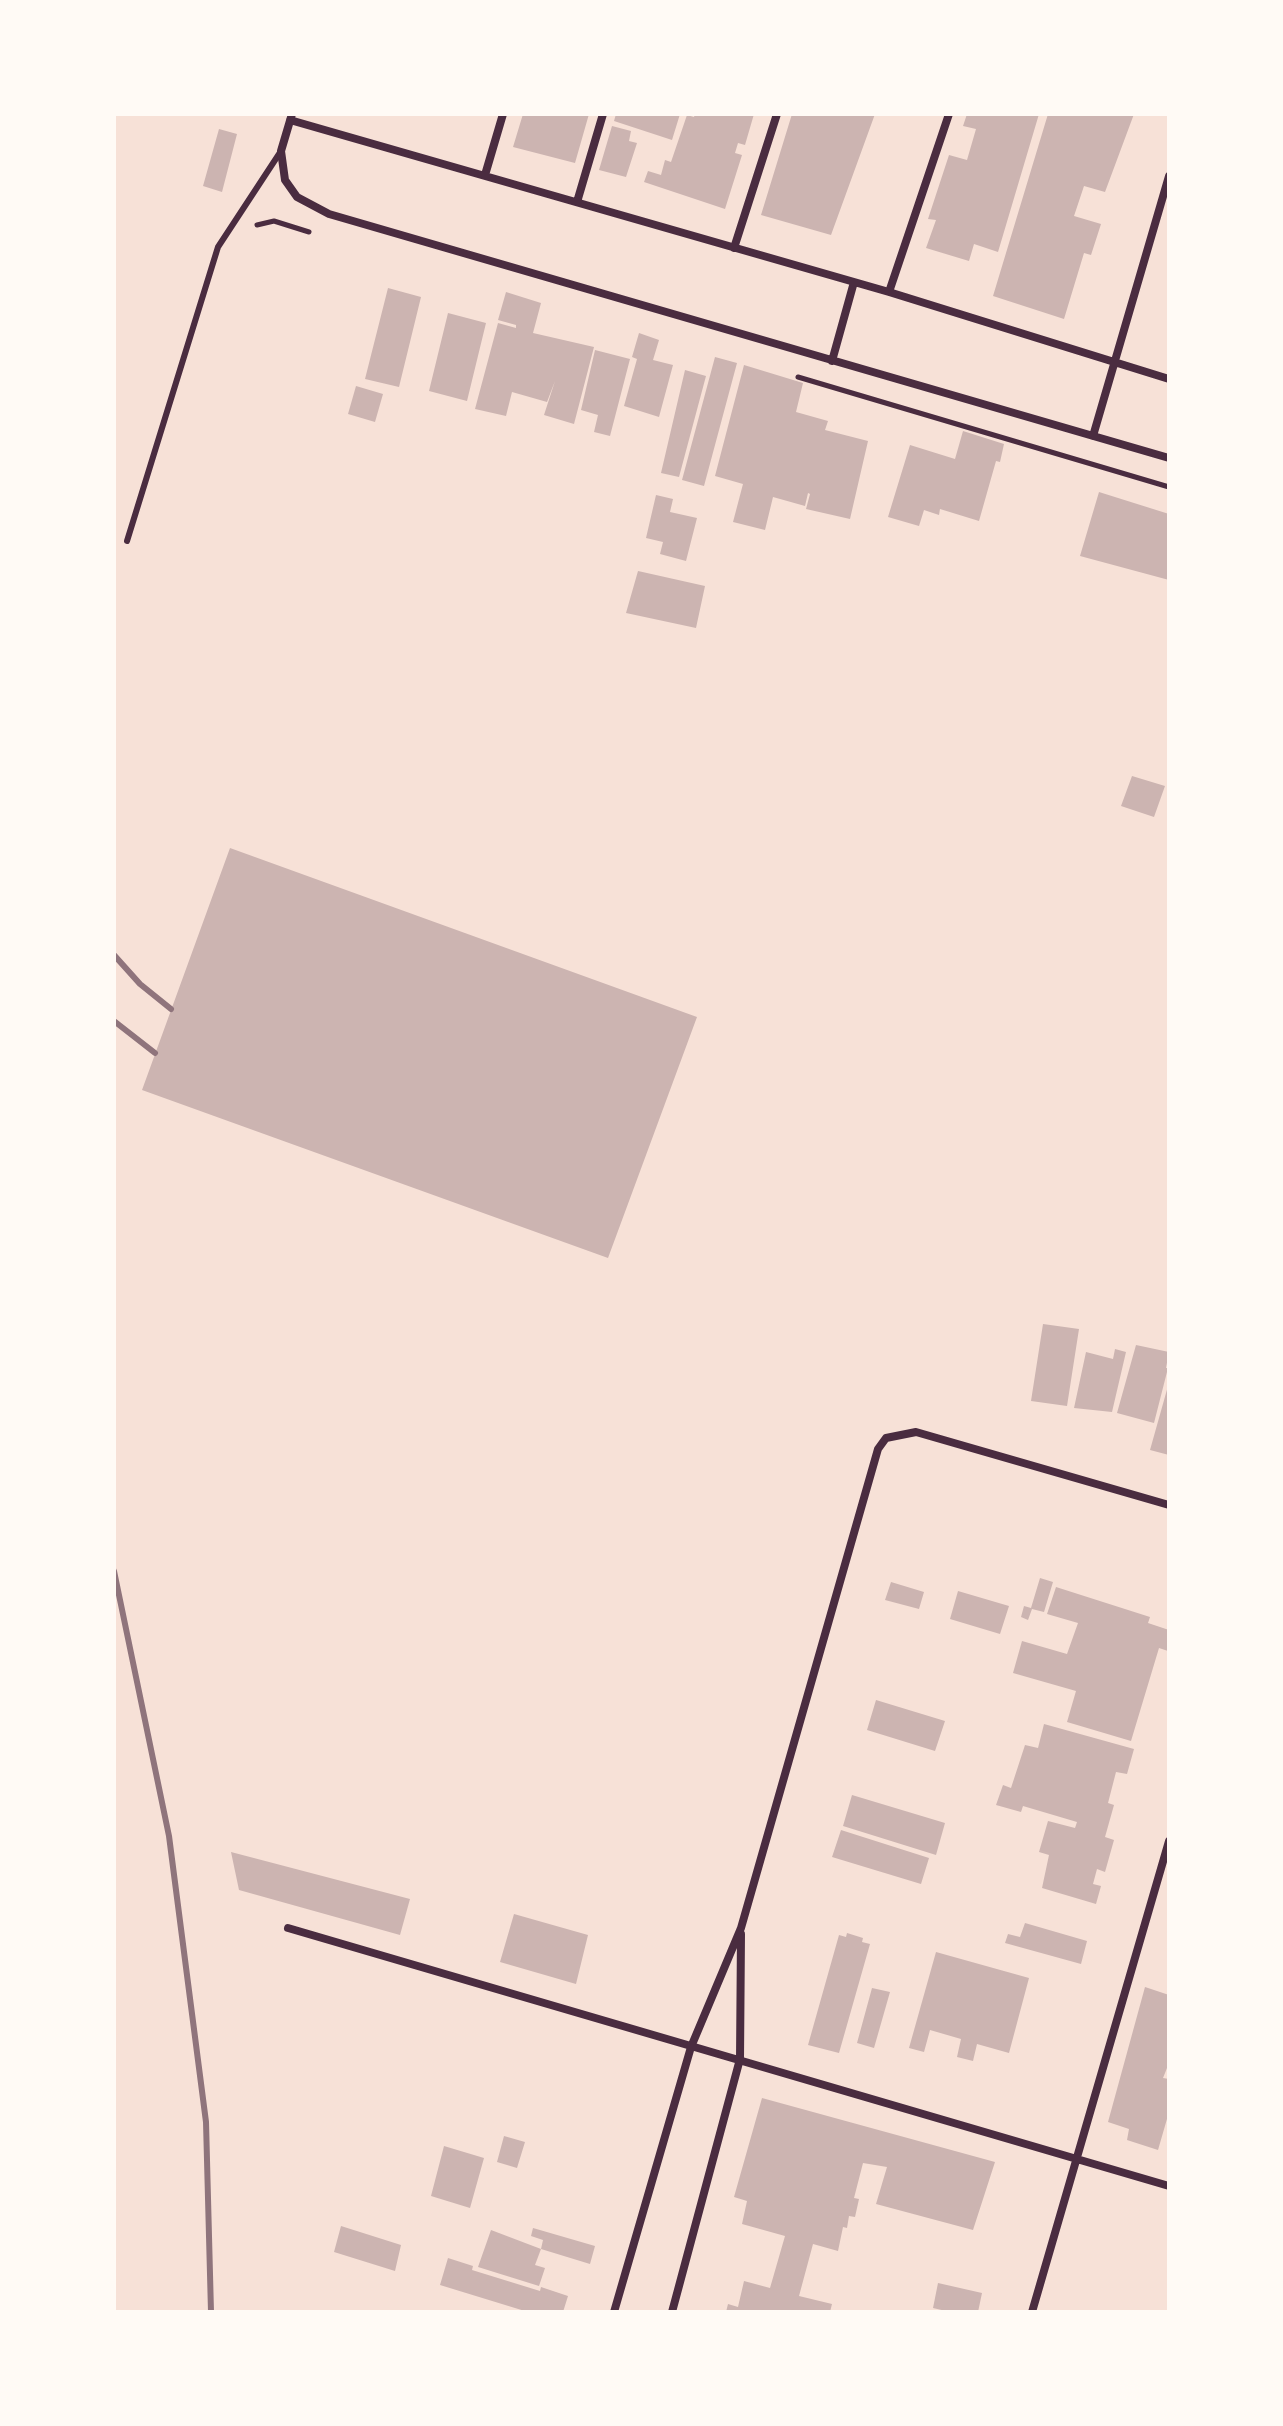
<!DOCTYPE html>
<style>
body{margin:0}
#map{position:relative;width:1283px;height:2426px;overflow:hidden;background:#f7e1d7;font-family:"Exo 2",sans-serif}
canvas{display:block}
.frame{position:absolute;inset:0;border:116px solid #fffaf5;pointer-events:none}
</style>
<div id="map">
<canvas width="1283" height="2426"></canvas>
<div class="frame"></div>
</div>
<script>
const ctx = document.querySelector('canvas').getContext('2d');
ctx.lineJoin = 'round';
function fill(path, color) {
  ctx.fillStyle = color;
  ctx.fill(path, 'evenodd');
}
function shape(rows) {
  const path = new Path2D();
  for (const r of rows) {
    path.moveTo(r[0], r[1]);
    for (let i = 2; i < r.length; i += 2) path.lineTo(r[i], r[i + 1]);
  }
  return path;
}
function strokePath(path, color, width, dash) {
  ctx.strokeStyle = color;
  ctx.lineWidth = width;
  ctx.lineCap = dash ? 'butt' : 'round';
  ctx.setLineDash(dash || []);
  ctx.stroke(path);
}
const building = shape([
 [523,114,589,114,575,163,513,147],
 [616,114,680,114,672,140,614,121],
 [695,114,754,114,745,145,738,143,735,153,742,155,725,209,644,182,648,171,661,175,665,160,671,162,687,115,694,117],
 [792,114,875,114,831,235,761,215],
 [967,114,1039,114,998,252,974,244,969,261,926,248,936,220,928,219,949,155,967,160,976,129,963,126],
 [1048,114,1134,114,1105,192,1084,186,1074,216,1101,224,1091,255,1084,253,1064,319,993,296],
 [612,126,631,131,629,141,637,143,626,177,599,170],
 [219,129,237,134,222,192,203,186],
 [388,288,421,297,399,387,365,379],
 [506,292,541,303,533,333,594,347,574,424,544,415,555,381,547,402,512,392,506,416,475,409,498,323,516,328,516,325,498,320],
 [448,313,486,323,467,401,429,391],
 [639,333,659,340,653,360,673,365,659,417,624,406,637,359,632,357],
 [595,350,630,359,610,436,594,432,598,415,581,410],
 [715,357,737,363,704,486,682,480],
 [744,365,803,383,796,412,828,421,825,430,868,441,850,519,806,509,810,494,808,493,805,506,773,497,765,530,733,522,743,484,715,476],
 [685,370,706,376,679,477,661,473],
 [356,386,383,394,375,422,348,414],
 [963,431,1004,444,1000,462,996,461,979,521,940,509,939,515,924,510,919,526,888,517,910,445,955,459],
 [1099,492,1169,514,1169,580,1080,556],
 [656,495,673,499,670,512,697,518,686,561,660,554,663,542,646,538],
 [638,571,705,586,696,628,626,613],
 [1132,776,1165,786,1154,817,1121,806],
 [230,848,697,1017,608,1258,142,1090],
 [1043,1324,1079,1329,1067,1406,1031,1401],
 [1136,1345,1169,1352,1166,1368,1168,1368,1154,1423,1117,1413],
 [1115,1349,1126,1352,1112,1412,1074,1408,1086,1352,1113,1359],
 [1168,1386,1169,1386,1169,1455,1150,1450],
 [1040,1578,1053,1582,1044,1612,1032,1609,1028,1620,1021,1617,1024,1606,1031,1608],
 [891,1582,924,1592,919,1609,885,1600],
 [1056,1587,1150,1617,1148,1623,1169,1630,1168,1651,1159,1648,1131,1741,1067,1722,1076,1691,1013,1673,1022,1641,1067,1654,1078,1623,1047,1614],
 [958,1591,1009,1606,1000,1634,950,1619],
 [876,1700,945,1721,935,1751,867,1730],
 [1044,1724,1134,1749,1127,1774,1116,1772,1108,1803,1114,1805,1105,1837,1114,1840,1105,1872,1097,1869,1093,1884,1101,1886,1096,1904,1042,1888,1049,1855,1039,1852,1048,1821,1075,1828,1077,1822,1023,1806,1021,1812,996,1805,1003,1785,1011,1788,1025,1745,1038,1748],
 [852,1795,945,1823,936,1855,843,1826],
 [841,1830,929,1858,921,1884,832,1857],
 [231,1852,410,1899,400,1935,239,1890],
 [514,1914,588,1935,576,1984,500,1962],
 [1025,1923,1087,1941,1081,1964,1005,1943,1008,1934,1020,1937],
 [847,1933,863,1938,862,1942,870,1944,839,2053,808,2045,839,1935,846,1937],
 [936,1952,1029,1978,1009,2053,977,2044,973,2061,957,2057,961,2039,930,2030,924,2052,909,2048],
 [1145,1987,1169,1995,1169,2069,1167,2068,1163,2078,1169,2079,1169,2112,1158,2150,1127,2140,1129,2129,1108,2122],
 [872,1988,890,1992,874,2048,857,2043],
 [762,2098,995,2162,973,2230,876,2204,887,2167,863,2163,854,2198,859,2199,855,2217,849,2216,847,2228,843,2227,838,2251,813,2244,799,2296,832,2304,830,2312,726,2312,728,2304,738,2307,744,2281,770,2288,785,2236,742,2224,747,2201,734,2197],
 [504,2136,525,2142,517,2168,497,2162],
 [444,2146,484,2158,470,2208,431,2196],
 [341,2226,401,2245,395,2271,334,2252],
 [533,2228,595,2246,590,2264,541,2249,543,2240,531,2236],
 [491,2230,541,2249,535,2265,545,2268,539,2286,478,2267],
 [448,2258,473,2266,472,2270,540,2291,541,2287,568,2296,563,2312,528,2312,440,2285],
 [938,2283,982,2293,978,2312,950,2312,933,2308]
]);
const path = shape([
 [257,225,274,221,309,232],
 [798,377,1169,487]
]);
const service = shape([
 [127,541,218,247,281,151]
]);
const minor = shape([
 [292,114,281,151,285,180,297,197,329,214,1169,458],
 [290,120,889,292,1169,379],
 [485,175,503,114],
 [577,202,603,114],
 [734,248,777,114],
 [889,292,949,114],
 [832,361,854,282],
 [1093,436,1169,176],
 [288,1928,1169,2186],
 [614,2312,691,2047,741,1928,878,1449,886,1438,916,1432,1169,1505],
 [672,2312,740,2059,741,1934],
 [1032,2312,1169,1841]
]);
const rail = shape([
 [114,955,140,984,171,1009],
 [114,1021,155,1053],
 [114,1571,169,1836,206,2122,211,2312]
]);
fill(building, '#ccb4b1');
strokePath(path, '#4a2c40', 5);
strokePath(service, '#4a2c40', 6);
strokePath(minor, '#4a2c40', 8);
strokePath(rail, '#8f747c', 6);
</script>
